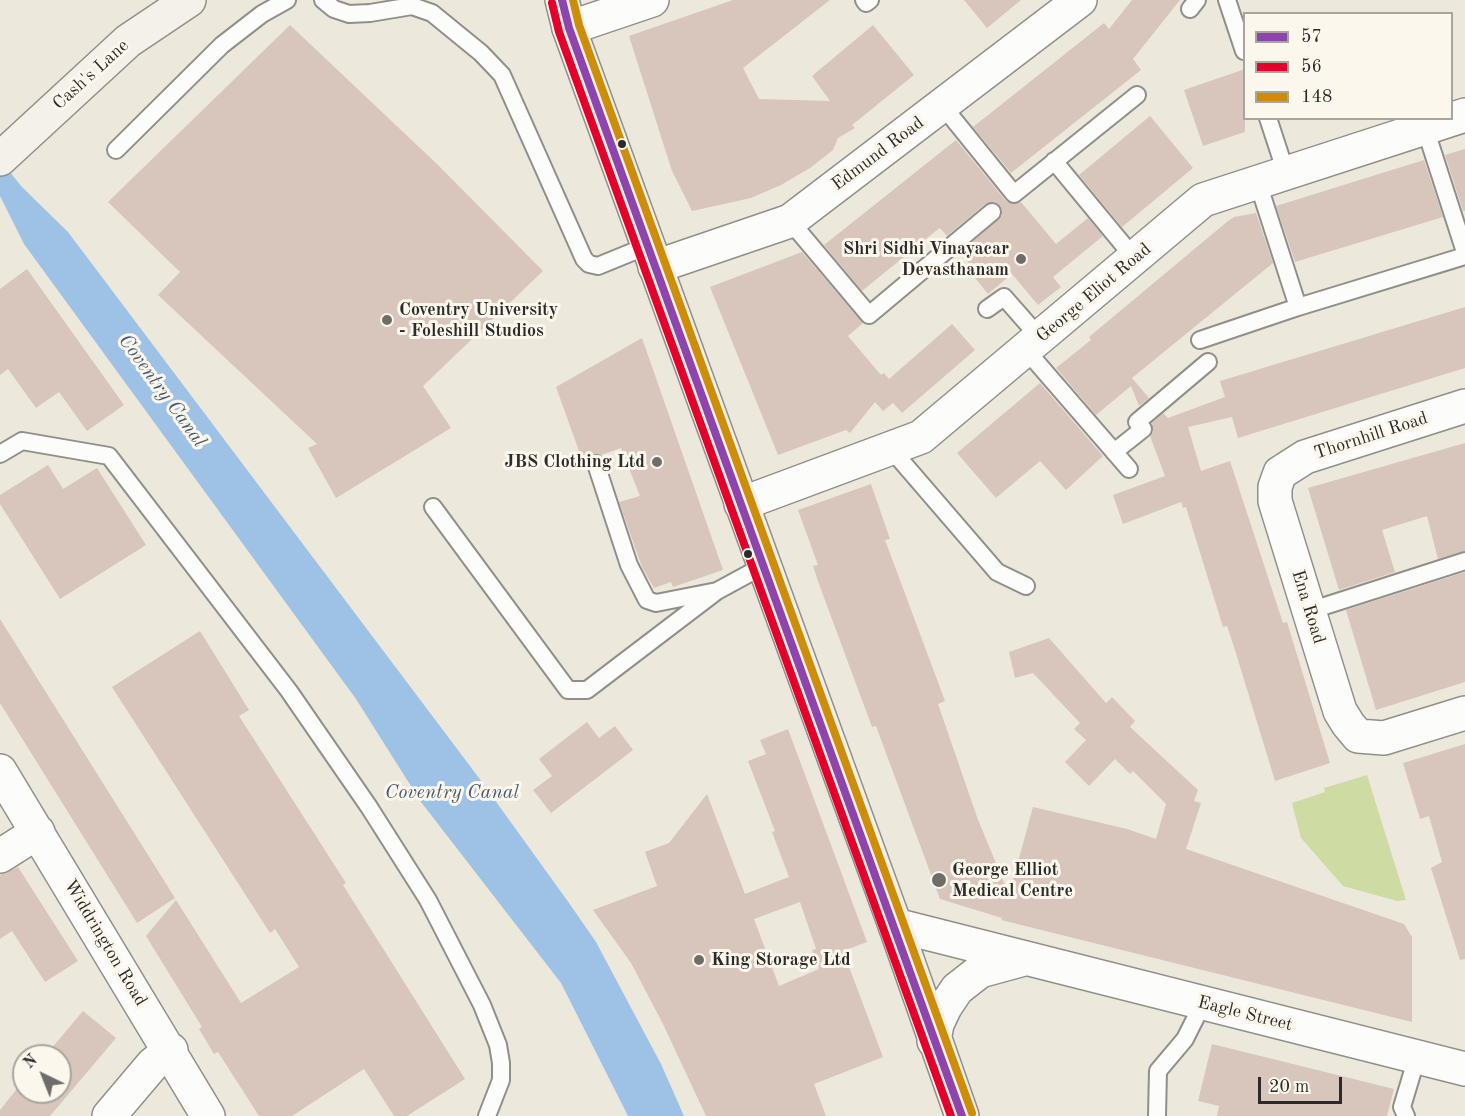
<!DOCTYPE html>
<style>
body{margin:0}
#map{position:relative;width:1465px;height:1116px;overflow:hidden;background:#ece8dc;font-family:"Old Standard TT",serif}
canvas{display:block}
.legend{position:absolute;left:1243px;top:12px;width:210px;height:108px;box-sizing:border-box;background:#fbf7ec;border:2px solid #a8a59f;margin:0;padding:8px 10px;list-style:none;font-size:18px;color:#2b2b2b}
.legend li{display:flex;align-items:center;gap:12px;height:30px}
.legend b{width:30px;border:2px solid #a8a59f}
.north{position:absolute;left:12px;top:1044px;width:60px;height:60px;box-sizing:border-box;background:#fbf7ec;border:2px solid #a8a59f;border-radius:50%;rotate:317deg;font-size:16px;font-weight:700;line-height:24px;text-align:center;color:#2b2b2b}
.north::after{content:'';display:block;margin:auto;width:21px;height:27px;background:#6f6d69;clip-path:polygon(50% 0,100% 100%,50% 72%,0 100%)}
.scale{position:absolute;left:1258px;top:1077px;width:84px;height:27px;box-sizing:border-box;border:3px solid #2b2b2b;border-top:0;padding-left:8px;font-size:18px;line-height:21px;white-space:nowrap;color:#2b2b2b;-webkit-text-stroke:4px #fbf7ec;paint-order:stroke}
</style>
<div id="map">
<canvas width="1465" height="1116"></canvas>
<ul class="legend">
<li><b style="height:8px;background:#8e44ad"></b>57</li>
<li><b style="height:8px;background:#e4002b"></b>56</li>
<li><b style="height:8px;background:#ce8d09"></b>148</li>
</ul>
<div class="north">N</div>
<div class="scale">20 m</div>
</div>
<script>
const ctx = document.querySelector('canvas').getContext('2d');
ctx.lineJoin = 'round';
function fill(path, color) {
  ctx.fillStyle = color;
  ctx.fill(path, 'evenodd');
}
function shape(rows) {
  const path = new Path2D();
  for (const r of rows) {
    path.moveTo(r[0], r[1]);
    for (let i = 2; i < r.length; i += 2) path.lineTo(r[i], r[i + 1]);
  }
  return path;
}
function strokePath(path, color, width, dash) {
  ctx.strokeStyle = color;
  ctx.lineWidth = width;
  ctx.lineCap = dash ? 'butt' : 'round';
  ctx.setLineDash(dash || []);
  ctx.stroke(path);
}
function drawText(font, color, halo, rows, align = 'center') {
  ctx.font = font + ' "Old Standard TT",serif';
  ctx.lineWidth = 6;
  ctx.setLineDash([]);
  ctx.textBaseline = 'middle';
  ctx.strokeStyle = halo;
  ctx.fillStyle = color;
  for (const [text, x, y, turn = 0] of rows) {
    ctx.save();
    ctx.translate(x, y);
    ctx.rotate((+turn || 0) * Math.PI / 180);
    ctx.textAlign = isNaN(turn) ? turn : align;
    if (halo) ctx.strokeText(text, 0, 0);
    ctx.fillText(text, 0, 0);
    ctx.restore();
  }
}
const green = shape([
 [1367,775,1406,900,1397,901,1343,886,1301,838,1292,803,1325,792,1324,788]
]);
const water = shape([
 [0,160,22,187,68,232,479,778,569,903,596,942,661,1064,684,1116,628,1116,561,983,421,802,356,699,24,244,0,196]
]);
const building = shape([
 [733,0,830,0,743,68,759,99,830,101,812,76,873,25,914,75,852,125,855,128,838,138,833,150,810,168,781,185,751,198,692,211,672,171,629,36],
 [964,0,1021,0,987,28],
 [1132,0,1180,0,1133,59,1141,70,1011,173,973,127,1104,23,1109,29],
 [290,25,438,165,543,271,423,386,451,428,336,498,308,448,317,444,158,295,180,272,108,202],
 [1245,69,1245,132,1203,146,1184,90],
 [1150,116,1193,168,1122,227,1079,175],
 [956,140,1006,201,1015,204,1021,202,1056,244,1088,218,1103,236,1053,277,1061,287,1038,305,1012,274,988,294,968,269,971,266,960,252,1002,216,1000,206,995,202,985,204,947,236,940,228,937,230,862,291,824,245],
 [1465,149,1465,211,1463,211,1445,155],
 [1424,160,1443,217,1295,262,1276,206],
 [1256,213,1273,263,1132,378,1149,398,1139,406,1131,386,1096,415,1056,368,1091,340,1089,337,1228,221,1234,217],
 [802,252,863,323,848,336,881,375,884,373,889,379,952,324,975,350,902,413,893,403,883,411,875,402,850,433,846,430,778,455,710,287],
 [27,269,124,405,87,431,59,392,36,408,8,369,0,375,0,289],
 [1465,307,1465,368,1238,438,1232,417,1188,427,1201,471,1230,461,1283,623,1287,622,1330,763,1275,781,1235,650,1227,626,1223,627,1186,507,1183,508,1181,502,1123,524,1113,495,1165,476,1150,436,1153,432,1152,423,1163,413,1168,418,1225,397,1220,381],
 [642,338,723,570,673,587,671,582,654,588,642,567,619,502,640,496,621,448,601,455,592,454,583,462,556,387],
 [1040,383,1103,456,1066,490,1040,461,996,498,957,453],
 [1465,443,1465,551,1438,559,1427,516,1382,530,1395,572,1339,590,1308,488],
 [48,465,63,489,97,468,146,545,60,599,0,504,0,495],
 [871,484,890,539,885,540,945,701,938,704,977,817,1009,895,1033,807,1127,829,1156,839,1166,804,1133,771,1130,774,1115,759,1089,786,1065,762,1086,740,1074,729,1080,723,1033,673,1015,678,1009,652,1049,638,1106,703,1112,697,1135,721,1130,727,1198,790,1194,801,1201,803,1186,849,1404,924,1412,937,1412,1022,1001,920,1002,918,940,899,876,726,872,727,819,584,813,566,818,565,798,510],
 [1465,572,1465,682,1376,710,1346,610],
 [0,619,175,898,137,923,0,703],
 [200,631,249,710,239,716,346,883,343,885,465,1079,407,1116,394,1116,364,1069,292,1116,259,1116,218,1052,214,1054,199,1029,202,1027,146,936,176,900,241,1003,299,967,275,929,270,933,112,687],
 [587,722,599,738,615,726,633,750,551,813,533,790,552,776,539,759],
 [788,729,867,942,843,951,883,1057,814,1084,826,1116,706,1116,663,1024,631,963,593,910,657,886,645,852,669,843,707,794,745,894,789,877,772,832,775,831,748,761,766,754,760,740],
 [800,902,816,949,812,950,819,969,779,986,754,919],
 [1465,744,1465,959,1460,960,1431,868,1442,862,1429,816,1420,819,1403,763],
 [18,867,78,961,45,982,12,931,0,939,0,875],
 [83,1011,116,1038,50,1116,0,1116,0,1110,24,1080,24,1092,60,1092,60,1056,45,1056],
 [1212,1044,1394,1089,1387,1116,1217,1116,1219,1106,1198,1101]
]);
const lane = shape([
 [323,0,334,9,349,14,370,13,412,6,432,13,481,53,502,75,584,259,589,264,598,266,647,246],
 [864,0,866,3,870,0],
 [1227,0,1244,51],
 [1190,9,1197,0],
 [942,105,1014,194,1137,95],
 [1268,118,1286,173],
 [1425,128,1465,252],
 [116,150,222,45,262,14,287,0],
 [1054,161,1135,259],
 [790,221,869,315,992,212],
 [1298,307,1465,256],
 [987,309,1004,297,1040,338],
 [1200,340,1298,307,1258,183],
 [1026,350,1129,469],
 [891,449,997,572,1026,586],
 [1114,452,1143,429,1137,422,1208,362],
 [0,454,22,441,109,456,289,691,369,807,428,900,482,1005,498,1045,501,1063,501,1080,487,1116],
 [596,464,629,565,647,600,656,603,717,591,763,566],
 [433,507,568,690,587,690,717,591],
 [1309,611,1465,561],
 [1157,1116,1158,1071,1185,1039,1203,1003],
 [1406,1116,1402,1107,1417,1057]
]);
const street = shape([
 [569,28,652,0],
 [655,267,790,221,1080,0],
 [1465,406,1305,457,1280,473,1275,487,1275,501,1340,711,1348,724,1358,736,1384,738,1465,713],
 [741,504,921,437,1203,200,1465,115],
 [0,771,208,1116],
 [0,856,38,832],
 [895,925,1465,1069],
 [934,1041,937,1024,945,1007,957,989,980,971,1024,959],
 [109,1116,153,1064,171,1050]
]);
const secondary = shape([
 [562,0,569,28,895,925,962,1116],
 [0,159,128,41,189,0]
]);
const bus1 = shape([
 [562,0,569,28,962,1116]
]);
const bus2 = shape([
 [552,3,559,32,951,1116]
]);
const bus3 = shape([
 [573,0,579,25,972,1113]
]);
const markers = [
 [622,144,5,"#2b2b2b"],
 [1021,259,6,"#6f6d69"],
 [387,320,6,"#6f6d69"],
 [657,462,6,"#6f6d69"],
 [748,554,5,"#2b2b2b"],
 [939,880,8,"#6f6d69"],
 [699,960,6,"#6f6d69"]
];
const streetNames = [
 ["Cash's Lane",91,75,-42],
 ["Edmund Road",878,154,-37],
 ["George Eliot Road",1094,293,-40],
 ["Thornhill Road",1371,436,-18],
 ["Ena Road",1308,607,73],
 ["Widdrington Road",105,943,59],
 ["Eagle Street",1245,1014,14]
];
const poiNames = [
 ["Shri Sidhi Vinayacar",1009,249,"right"],
 ["Devasthanam",1009,270,"right"],
 ["Coventry University",399,310],
 ["- Foleshill Studios",399,331],
 ["JBS Clothing Ltd",645,462,"right"],
 ["George Elliot",952,870],
 ["Medical Centre",952,891],
 ["King Storage Ltd",711,960]
];
const waterNames = [
 ["Coventry Canal",162,391,54],
 ["Coventry Canal",452,793]
];
fill(green, '#cedba3');
fill(water, '#9ec2e6');
fill(building, '#d8c6bc');
strokePath(lane, '#918f8a', 20);
strokePath(street, '#918f8a', 36);
strokePath(secondary, '#918f8a', 36);
strokePath(lane, '#fcfcfa', 16);
strokePath(street, '#fcfcfa', 33);
strokePath(secondary, '#f4f1eb', 33);
strokePath(bus1, '#8e44ad', 8);
strokePath(bus2, '#e4002b', 8);
strokePath(bus3, '#ce8d09', 8);
for (const [x, y, r, color] of markers) {
  const dot = new Path2D();
  dot.arc(x, y, r, 0, 2 * Math.PI);
  ctx.fillStyle = color;
  ctx.fill(dot);
  strokePath(dot, '#fbf7ec', 2);
}
drawText('18px', '#2b2b2b', '#fbf7ec', streetNames);
drawText('bold 18px', '#2b2b2b', '#fbf7ec', poiNames, 'left');
drawText('italic 20px', '#475a6e', '#fbf7ec', waterNames);
</script>
